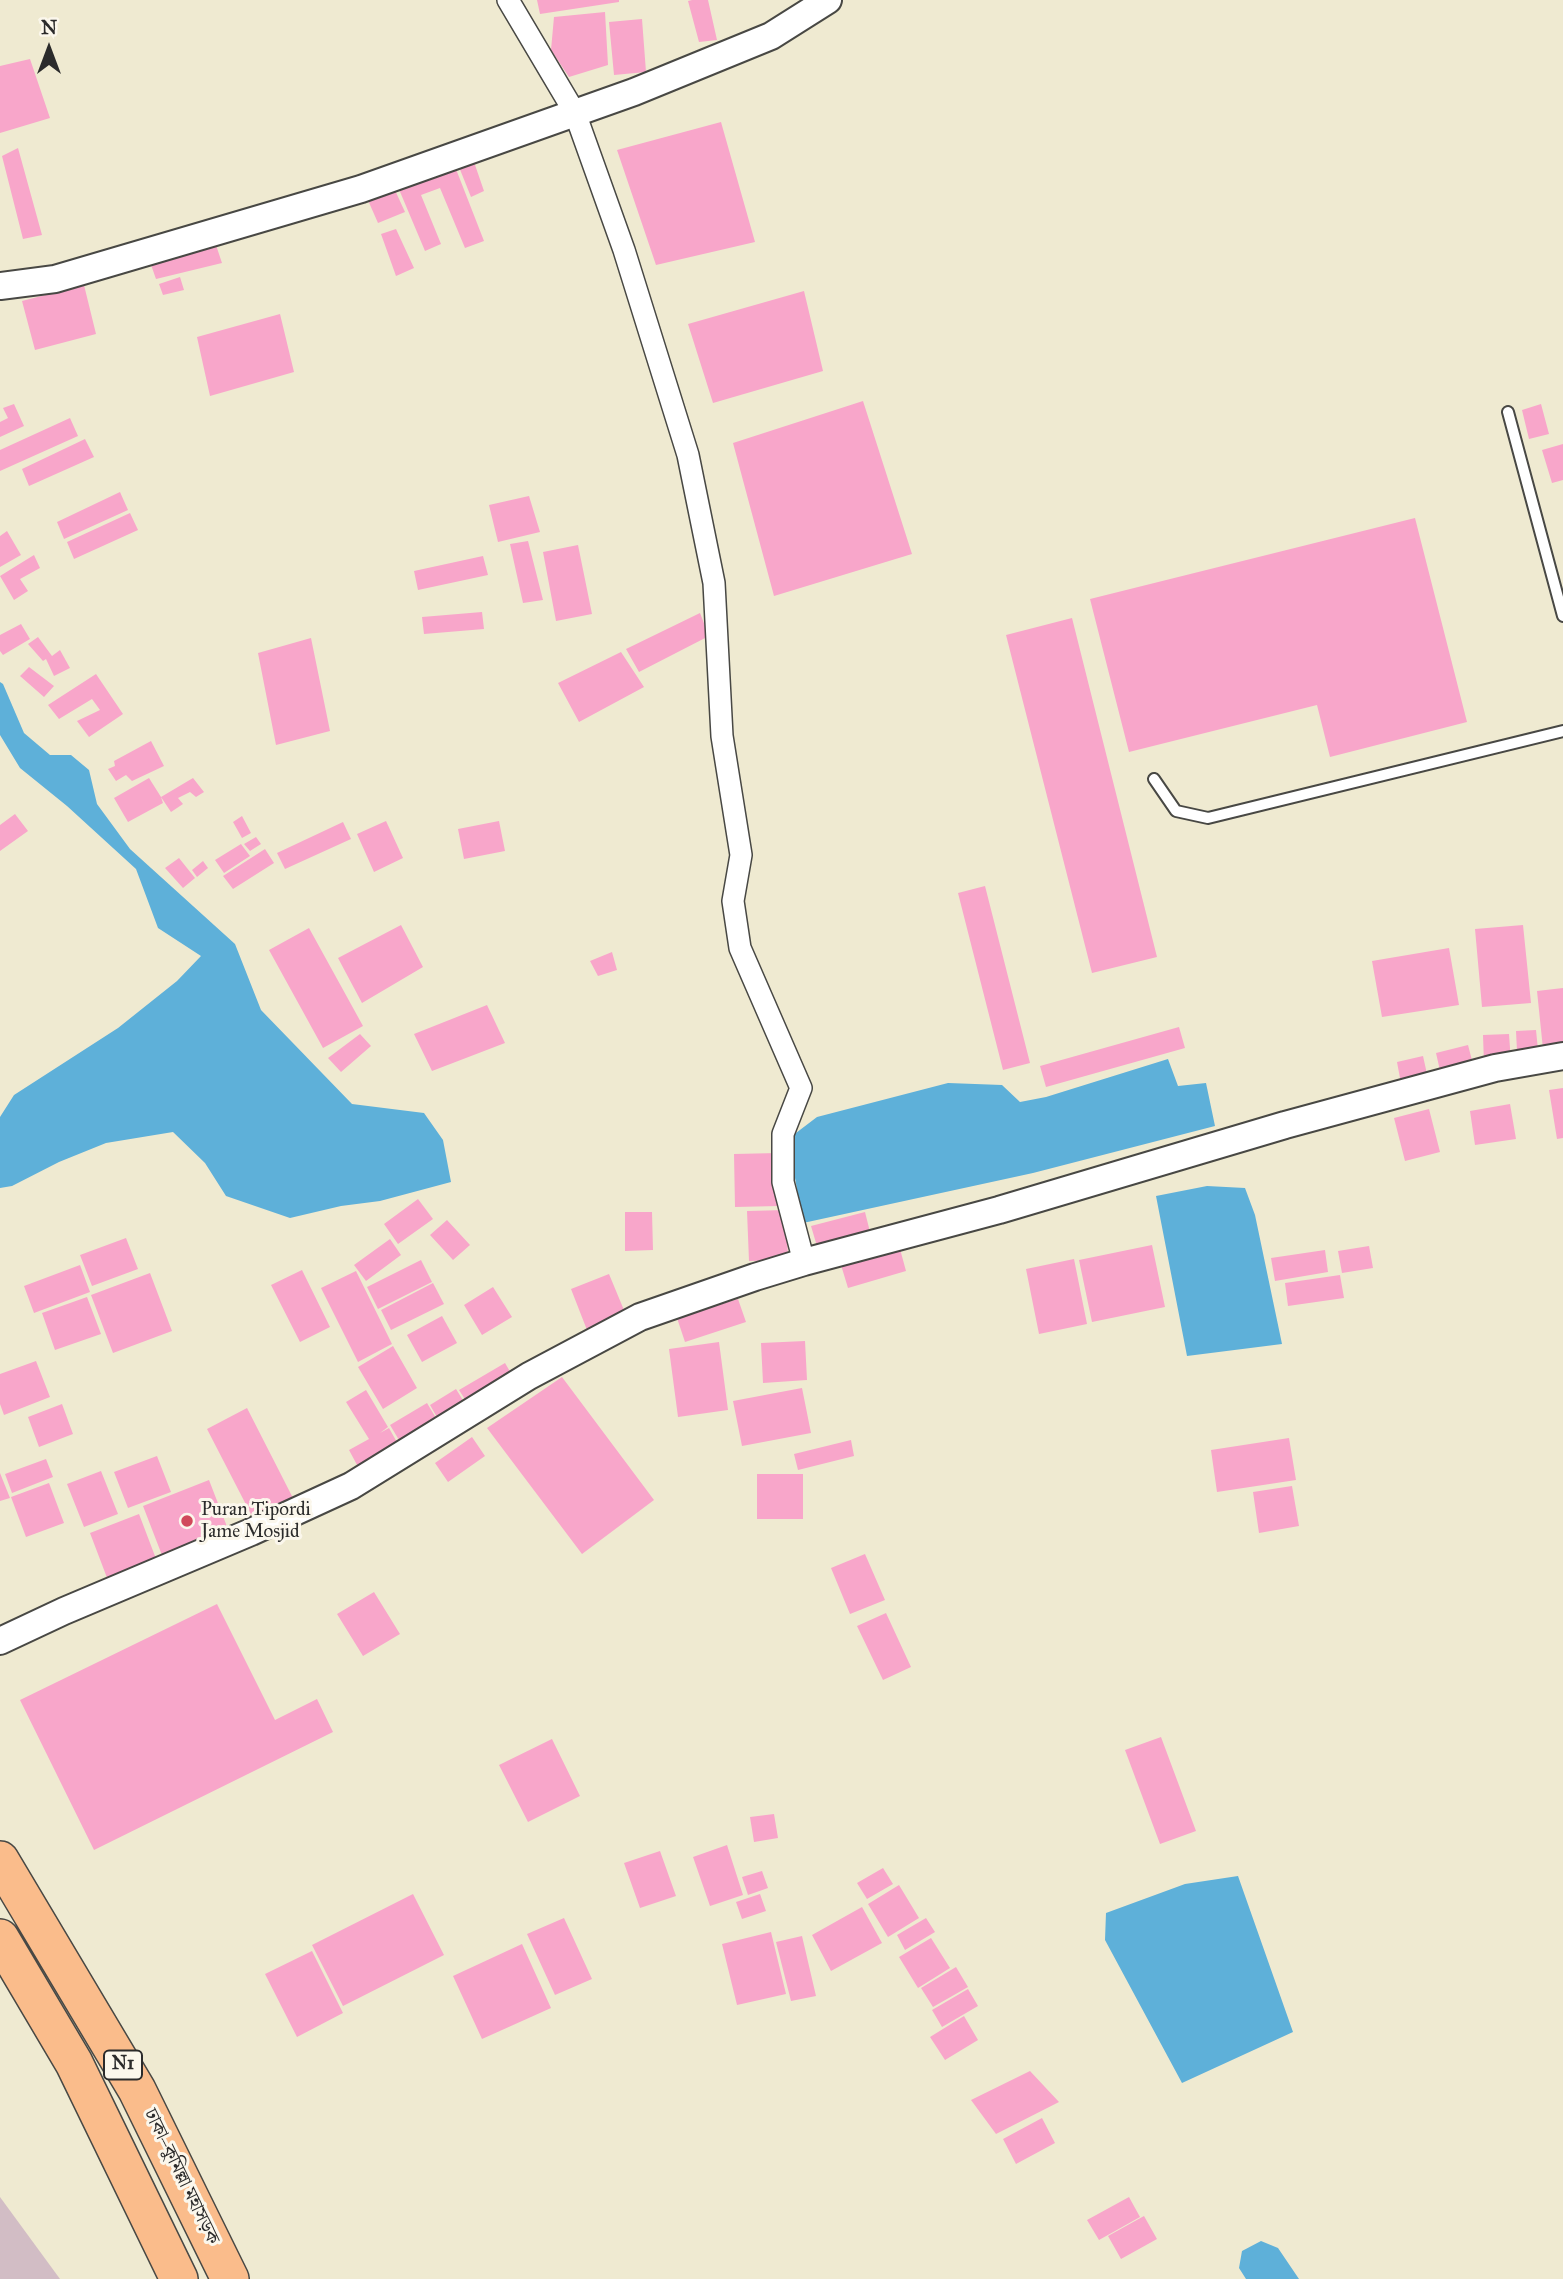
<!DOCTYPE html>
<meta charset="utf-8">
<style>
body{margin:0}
#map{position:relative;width:1563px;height:2279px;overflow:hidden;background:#efead1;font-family:"IM FELL Great Primer",serif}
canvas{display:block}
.north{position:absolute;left:14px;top:14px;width:70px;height:70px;-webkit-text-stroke:5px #fbf7ec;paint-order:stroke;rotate:0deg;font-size:19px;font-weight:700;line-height:28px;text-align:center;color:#2b2b2b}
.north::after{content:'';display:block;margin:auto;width:24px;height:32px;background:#2b2b2b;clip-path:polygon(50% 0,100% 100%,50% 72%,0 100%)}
</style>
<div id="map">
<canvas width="1563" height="2279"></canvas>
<div class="north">N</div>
</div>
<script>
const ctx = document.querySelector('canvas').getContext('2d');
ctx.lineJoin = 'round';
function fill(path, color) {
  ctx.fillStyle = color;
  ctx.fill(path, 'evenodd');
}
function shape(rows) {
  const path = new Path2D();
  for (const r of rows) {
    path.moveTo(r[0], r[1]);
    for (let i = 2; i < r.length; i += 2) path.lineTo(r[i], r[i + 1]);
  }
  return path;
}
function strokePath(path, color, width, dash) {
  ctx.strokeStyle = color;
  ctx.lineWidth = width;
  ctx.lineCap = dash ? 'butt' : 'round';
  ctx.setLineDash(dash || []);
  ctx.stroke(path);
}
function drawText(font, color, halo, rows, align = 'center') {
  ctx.font = font + ' "IM FELL Great Primer","Noto Serif Bengali",serif';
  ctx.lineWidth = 6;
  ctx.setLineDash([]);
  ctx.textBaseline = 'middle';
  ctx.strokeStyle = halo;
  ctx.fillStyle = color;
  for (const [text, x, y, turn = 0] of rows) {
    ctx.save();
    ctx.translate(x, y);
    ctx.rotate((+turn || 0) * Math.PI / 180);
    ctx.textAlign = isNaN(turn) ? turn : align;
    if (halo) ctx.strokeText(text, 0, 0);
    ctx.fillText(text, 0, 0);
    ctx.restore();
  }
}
const industrial = shape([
 [0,2197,60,2279,0,2279]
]);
const water = shape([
 [0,682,3,684,24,733,50,755,71,755,89,770,97,804,130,849,235,944,261,1010,352,1104,424,1113,443,1140,451,1182,380,1201,341,1206,290,1218,226,1196,205,1163,173,1132,106,1143,59,1162,12,1186,0,1188,0,1117,14,1095,118,1028,177,981,201,956,158,928,136,869,67,806,20,768,0,735],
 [1168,1059,1178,1086,1206,1083,1215,1126,1033,1173,803,1223,795,1178,792,1136,817,1117,948,1083,1002,1085,1020,1102,1046,1097],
 [1207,1186,1245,1188,1255,1215,1282,1344,1187,1356,1156,1196],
 [1238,1876,1293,2032,1182,2083,1105,1940,1106,1913,1185,1884],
 [1261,2241,1278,2248,1299,2279,1246,2279,1239,2268,1242,2251]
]);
const building = shape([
 [537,0,619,0,619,2,540,14],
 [692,0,708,0,717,40,699,42,688,1],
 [605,12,608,65,569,77,551,50,554,17],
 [642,19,646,72,614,75,609,22],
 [30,59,50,118,0,133,0,66],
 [721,122,755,242,656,265,617,150],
 [18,148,42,235,23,239,2,156],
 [474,162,484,191,471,197,459,167],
 [454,164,484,241,465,248,440,188,421,195,441,244,425,251,398,187],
 [394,188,405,212,378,223,367,198],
 [396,229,414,268,396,276,381,234],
 [215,242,222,263,156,279,149,259],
 [180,277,184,290,163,295,159,284],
 [84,285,96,334,35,350,22,301],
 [804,291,823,371,713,403,688,324],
 [280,314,294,372,210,396,197,337],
 [863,401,912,554,774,596,733,443],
 [14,404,24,426,0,437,0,422,8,418,3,408],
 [1541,404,1549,434,1529,439,1522,410],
 [70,418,78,436,0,471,0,450],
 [85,439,94,457,29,486,22,469],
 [1563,444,1563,480,1552,483,1542,450],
 [120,492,128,510,64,539,57,522],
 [529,496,540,532,498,542,489,505],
 [130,513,138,530,74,559,67,542],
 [1415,518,1467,722,1330,757,1317,705,1129,752,1090,599],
 [7,531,21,555,0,567,0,536],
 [528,541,543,600,523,603,510,544],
 [578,545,592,614,556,621,543,552],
 [34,555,40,568,20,579,28,591,14,600,0,576],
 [483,556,488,575,418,590,414,571],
 [482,612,484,629,424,634,422,617],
 [700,613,709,636,639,672,626,649],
 [1072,618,1157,957,1092,973,1006,635],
 [21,624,30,639,3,655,0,651,0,635],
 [38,637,52,656,60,650,70,668,54,676,46,659,43,661,28,644],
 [311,638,330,731,276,745,258,653],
 [621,652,644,687,579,722,558,683],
 [29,667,54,686,44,697,20,676],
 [96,674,123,714,89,737,77,721,100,710,92,699,59,719,48,705],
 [151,741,164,766,132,781,126,775,116,781,108,769,115,766,114,761],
 [149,778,161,797,193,778,204,792,196,797,190,792,178,798,183,804,171,812,161,797,163,803,128,822,114,798],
 [15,814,28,831,0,851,0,825],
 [242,816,251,833,242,838,233,822],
 [386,821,403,858,374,872,357,834],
 [499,821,505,851,464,859,458,829],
 [343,822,351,839,285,869,277,853],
 [256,837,261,844,250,851,244,844],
 [241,844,250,856,224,873,215,860],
 [265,849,274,863,233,889,223,876],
 [179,858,195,878,183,888,165,868],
 [203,861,208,868,197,877,192,870],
 [985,886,1030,1063,1003,1070,958,893],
 [401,925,423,967,362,1003,338,958],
 [1523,925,1531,1003,1482,1007,1475,929],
 [309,928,363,1026,323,1048,269,950],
 [1449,948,1459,1005,1382,1017,1372,961],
 [612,952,617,970,598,976,590,961],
 [1563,988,1563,1047,1543,1049,1537,991],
 [487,1005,505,1043,432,1071,414,1034],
 [1179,1027,1185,1048,1046,1087,1040,1066],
 [1536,1030,1538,1050,1517,1051,1516,1031],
 [360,1034,371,1046,341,1072,328,1058],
 [1509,1034,1511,1062,1484,1064,1483,1035],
 [1468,1045,1474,1068,1441,1075,1436,1053],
 [1423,1056,1429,1083,1402,1089,1397,1062],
 [1563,1088,1563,1138,1557,1139,1549,1090],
 [1510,1104,1516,1139,1475,1145,1470,1111],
 [1429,1109,1440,1152,1405,1161,1394,1118],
 [778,1153,779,1206,735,1207,734,1154],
 [418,1199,433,1219,398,1244,384,1224],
 [786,1210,788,1260,749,1261,747,1211],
 [625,1212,652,1212,653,1250,625,1251],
 [865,1212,872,1240,819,1253,811,1226],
 [447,1220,470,1245,453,1260,430,1235],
 [126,1238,138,1269,92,1286,80,1255],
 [390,1239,401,1255,366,1281,354,1265],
 [1152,1245,1165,1307,1092,1322,1079,1260],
 [1369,1246,1373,1268,1342,1273,1338,1251],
 [900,1249,906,1271,848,1288,841,1265],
 [1325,1250,1328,1272,1275,1281,1271,1258],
 [1074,1259,1087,1324,1039,1334,1026,1269],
 [421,1260,432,1282,378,1309,367,1287],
 [80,1265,90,1292,34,1313,24,1286],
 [302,1270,330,1327,300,1342,271,1285],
 [356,1271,392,1344,358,1362,321,1288],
 [150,1273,172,1331,113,1353,91,1295],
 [609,1274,626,1315,587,1330,571,1289],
 [1340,1275,1344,1298,1288,1306,1285,1283],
 [433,1283,444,1304,391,1330,381,1310],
 [493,1287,512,1317,482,1335,464,1305],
 [87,1297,101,1334,55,1350,42,1313],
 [738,1299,746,1322,685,1342,677,1318],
 [442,1316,457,1343,422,1362,407,1335],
 [805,1341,807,1380,763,1383,761,1343],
 [719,1342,728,1410,678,1417,669,1349],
 [393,1346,417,1388,383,1409,358,1367],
 [36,1361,50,1397,4,1415,0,1404,0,1374],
 [505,1363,515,1380,470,1407,459,1390],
 [562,1377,654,1500,582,1554,487,1428],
 [802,1388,811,1433,742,1446,733,1401],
 [456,1389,469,1410,442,1426,430,1405],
 [366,1390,388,1427,380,1433,389,1428,403,1453,363,1476,349,1450,369,1439,346,1402],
 [427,1403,442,1428,405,1450,390,1425],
 [62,1404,73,1434,39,1447,28,1417],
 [247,1408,295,1502,255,1522,207,1429],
 [472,1437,485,1456,448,1482,435,1463],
 [1289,1438,1296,1480,1217,1492,1211,1450],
 [851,1440,854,1456,798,1470,794,1454],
 [157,1456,171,1492,128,1508,114,1472],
 [46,1459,53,1477,12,1493,5,1474],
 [101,1471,118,1514,84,1527,67,1484],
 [0,1473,10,1498,0,1501],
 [757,1474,803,1474,803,1519,757,1519],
 [209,1480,231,1537,165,1563,143,1506],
 [49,1483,64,1523,26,1537,11,1497],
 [1292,1486,1299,1526,1259,1533,1253,1492],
 [139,1514,158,1564,109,1583,90,1533],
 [865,1554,885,1600,850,1614,831,1568],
 [374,1592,400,1634,363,1656,337,1614],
 [217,1604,275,1720,317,1699,333,1732,94,1850,20,1700],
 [886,1613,911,1667,883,1680,857,1626],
 [1161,1737,1196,1831,1160,1844,1125,1750],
 [552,1739,580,1796,528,1822,499,1765],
 [774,1814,778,1838,754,1842,750,1817],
 [727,1845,743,1895,710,1906,693,1857],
 [660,1851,676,1896,640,1908,624,1863],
 [883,1868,893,1884,867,1899,857,1883],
 [762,1871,768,1888,748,1895,742,1877],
 [899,1885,919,1918,888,1937,868,1904],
 [413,1894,444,1955,343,2006,312,1945],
 [760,1894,766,1911,742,1919,736,1902],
 [862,1907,882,1943,831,1971,812,1935],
 [564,1918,592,1979,555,1995,527,1934],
 [926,1918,935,1932,905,1950,897,1935],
 [771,1932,786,1994,737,2005,722,1944],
 [802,1936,816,1996,791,2001,776,1942],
 [931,1938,950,1968,918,1988,899,1957],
 [522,1944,551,2008,482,2039,453,1976],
 [312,1951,343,2013,297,2037,265,1974],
 [956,1967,968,1987,933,2007,921,1988],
 [968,1989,978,2006,942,2027,932,2010],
 [964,2016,978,2040,945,2060,930,2037],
 [1030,2071,1059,2102,996,2134,971,2100],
 [1042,2118,1055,2143,1016,2164,1003,2139],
 [1129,2197,1140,2217,1099,2240,1087,2220],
 [1144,2216,1157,2239,1121,2259,1108,2236]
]);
const service = shape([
 [1508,412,1563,616],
 [1154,779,1176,811,1208,818,1563,731]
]);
const minor = shape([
 [508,0,575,113,624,250,688,455,714,583,722,736,741,855,733,901,740,948,801,1088,783,1134,783,1182,804,1262]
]);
const tertiary = shape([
 [0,286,55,279,361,189,634,92,771,36,828,0],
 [0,1641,64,1611,251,1532,351,1486,529,1376,640,1317,755,1277,804,1262,999,1210,1285,1125,1495,1068,1563,1056]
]);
const trunk = shape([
 [0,1860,137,2090,230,2279],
 [0,1938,74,2063,179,2279]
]);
const markers = [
 [187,1521,7,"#d1495b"]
];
const shields = [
 [123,2065,38]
];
const shieldNames = [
 ["N1",123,2065]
];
const poiNames = [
 ["Puran Tipordi",201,1510],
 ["Jame Mosjid",201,1532]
];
const streetNames = [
 ["ঢাকা–কুমিল্লা মহাসড়ক",181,2177,64]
];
fill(industrial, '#d2bdc5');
fill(water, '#5eb0d9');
fill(building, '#f8a6ca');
strokePath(service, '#484844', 14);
strokePath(minor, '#484844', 24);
strokePath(tertiary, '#484844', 30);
strokePath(trunk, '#484844', 40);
strokePath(service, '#fff', 10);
strokePath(minor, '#fff', 21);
strokePath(tertiary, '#fff', 26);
strokePath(trunk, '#fabc8b', 37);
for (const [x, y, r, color] of markers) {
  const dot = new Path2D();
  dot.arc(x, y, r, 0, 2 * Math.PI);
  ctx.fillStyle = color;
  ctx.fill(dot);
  strokePath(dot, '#fbf7ec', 2.5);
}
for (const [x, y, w] of shields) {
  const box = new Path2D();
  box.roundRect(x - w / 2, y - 14.5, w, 29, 5);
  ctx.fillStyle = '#fbf7ec';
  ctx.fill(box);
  strokePath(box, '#2b2b2b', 2);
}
drawText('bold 18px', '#2b2b2b', null, shieldNames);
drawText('19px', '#2b2b2b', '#fbf7ec', poiNames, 'left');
drawText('19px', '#2b2b2b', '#fbf7ec', streetNames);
</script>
